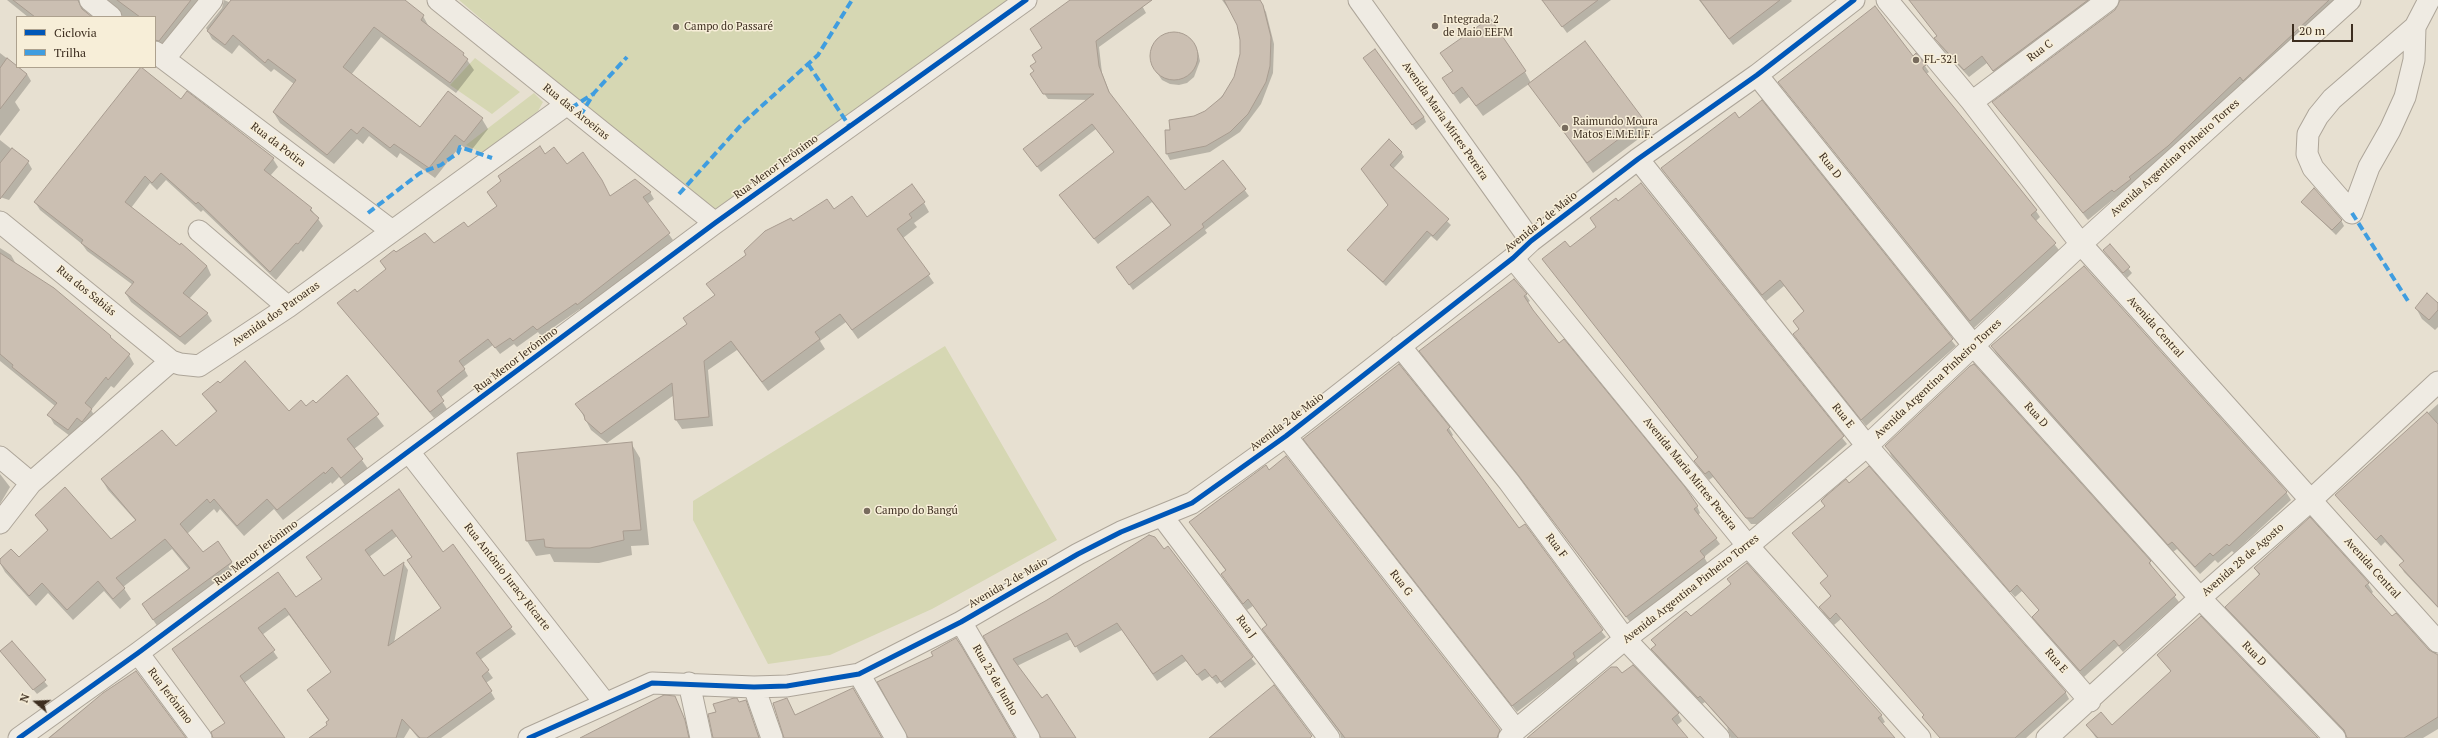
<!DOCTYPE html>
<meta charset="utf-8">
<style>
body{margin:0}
#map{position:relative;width:2438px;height:738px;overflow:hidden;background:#e7e0d1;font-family:"PT Serif",serif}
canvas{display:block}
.legend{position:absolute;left:16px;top:16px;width:140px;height:52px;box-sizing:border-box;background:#f7eed8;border:1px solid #ada18e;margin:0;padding:5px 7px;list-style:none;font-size:12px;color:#3d2e20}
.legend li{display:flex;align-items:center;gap:8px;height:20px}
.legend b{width:20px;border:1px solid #ada18e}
.north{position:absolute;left:16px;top:682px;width:40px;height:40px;-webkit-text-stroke:3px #f7eed8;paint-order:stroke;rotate:289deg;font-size:11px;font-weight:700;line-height:16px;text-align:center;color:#3d2e20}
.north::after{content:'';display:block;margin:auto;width:14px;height:18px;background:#3d2e20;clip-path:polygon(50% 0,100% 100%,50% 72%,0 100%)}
.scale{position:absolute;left:2292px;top:24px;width:61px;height:18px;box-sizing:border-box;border:2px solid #3d2e20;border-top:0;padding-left:5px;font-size:12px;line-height:14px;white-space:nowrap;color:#3d2e20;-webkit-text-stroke:3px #f7eed8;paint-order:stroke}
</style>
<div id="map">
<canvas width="2438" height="738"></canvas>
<ul class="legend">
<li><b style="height:5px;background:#0057b8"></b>Ciclovia</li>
<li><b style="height:5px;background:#3f9de0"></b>Trilha</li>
</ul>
<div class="north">N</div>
<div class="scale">20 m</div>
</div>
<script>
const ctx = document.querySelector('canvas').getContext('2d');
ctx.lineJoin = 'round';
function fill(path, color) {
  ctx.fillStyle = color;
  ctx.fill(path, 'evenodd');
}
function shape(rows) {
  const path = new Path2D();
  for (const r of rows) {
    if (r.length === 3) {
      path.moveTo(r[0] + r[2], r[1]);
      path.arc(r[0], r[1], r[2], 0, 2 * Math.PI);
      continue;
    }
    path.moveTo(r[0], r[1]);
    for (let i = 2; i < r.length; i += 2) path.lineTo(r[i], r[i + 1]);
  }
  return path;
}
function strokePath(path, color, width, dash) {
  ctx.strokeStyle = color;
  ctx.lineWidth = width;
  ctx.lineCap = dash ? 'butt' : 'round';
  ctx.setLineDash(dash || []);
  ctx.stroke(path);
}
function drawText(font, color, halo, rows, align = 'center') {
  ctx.font = font + ' "PT Serif",serif';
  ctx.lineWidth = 3;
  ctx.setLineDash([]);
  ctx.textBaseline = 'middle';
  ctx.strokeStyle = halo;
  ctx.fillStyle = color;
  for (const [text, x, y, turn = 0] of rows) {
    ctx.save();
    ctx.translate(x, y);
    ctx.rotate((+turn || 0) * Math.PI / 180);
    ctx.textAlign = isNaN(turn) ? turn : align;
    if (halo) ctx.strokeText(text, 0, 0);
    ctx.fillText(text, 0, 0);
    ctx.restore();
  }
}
const green = shape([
 [459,0,1010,0,714,211,572,97],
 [475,58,520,92,492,114,450,85],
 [534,93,543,102,538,111,483,153,466,145],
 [945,346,1057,540,932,609,830,655,768,664,693,520,693,501]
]);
const shadow = shape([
 [7,0,96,0,86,4,85,11,91,17,28,17],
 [101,0,218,0,166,52,155,43,155,17,124,17],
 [224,0,231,3,234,0,403,0,423,16,429,27,463,54,474,70,456,93,381,37,351,75,420,128,482,119,488,129,470,152,461,145,435,178,400,153,397,158,369,136,363,144,357,139,334,164,280,123,274,113,294,84,274,69,271,72,239,45,232,54,212,39,206,28,222,8],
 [1071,0,1139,0,1146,13,1099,47,1102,73,1111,96,1185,192,1223,161,1249,196,1205,230,1207,233,1133,290,1117,268,1171,226,1152,202,1098,244,1064,201,1060,196,1115,153,1096,129,1041,172,1028,155,1088,100,1048,99,1035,80,1037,62,1043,48],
 [1222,0,1259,0,1266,12,1274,44,1273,73,1261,104,1240,132,1210,152,1170,160,1167,154,1166,131,1171,131,1211,108,1232,85,1239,67,1241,40,1235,18],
 [1543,0,1611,0,1567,33],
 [1699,0,1791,0,1792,1,1733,45],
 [1909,0,2102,0,1998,78,1987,63,1969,77,1940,46,1936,38,1938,37],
 [2121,0,2341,0,2119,199,2117,196,2088,220,1994,102,2116,10],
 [1172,33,1181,34,1189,38,1198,52,1200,61,1194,77,1187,83,1179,85,1170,84,1162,80,1153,67,1151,48,1156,40,1164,35],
 [0,53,27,74,31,81,15,102,20,110,0,136],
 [1442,54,1525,72,1531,83,1643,120,1649,131,1593,173,1529,84,1483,116,1469,97,1460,104,1450,89,1453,72],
 [1913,57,1925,66,1929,72,1926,74,2036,211,2040,217,2036,221,2059,250,1974,328,1779,82],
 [1367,63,1424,117,1426,122,1416,130],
 [181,100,273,159,278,167,270,176,311,209,323,226,303,252,301,250,276,280,203,210,201,212,166,180,157,190,150,183,131,208,180,246,181,245,207,266,211,275,189,299,207,313,212,321,185,345,131,302,126,294,133,285,87,251,82,244,40,210,35,202],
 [1762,102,1956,346,1866,426,1794,334,1799,330,1794,321,1804,312,1784,286,1766,301,1662,169,1739,120],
 [0,140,28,162,32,169,9,200,0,197],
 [1401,152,1404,157,1393,169,1451,225,1437,241,1431,236,1386,286,1348,250,1389,205,1362,169],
 [545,155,567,165,610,197,650,192,654,199,647,204,673,240,582,311,580,309,541,336,538,332,517,347,514,344,500,354,493,345,463,367,468,376,440,398,447,409,434,418,338,303,356,293,386,270,381,261,425,234,433,244,467,229,498,207],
 [1641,185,1847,444,1757,524,1751,524,1713,477,1709,480,1699,468,1695,461,1698,458,1543,259,1569,248,1597,227,1618,202],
 [2302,202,2341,220,2344,226,2336,235],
 [924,203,929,212,914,223,917,227,903,238,934,283,858,339,846,322,820,341,825,349,768,391,737,350,708,370,713,426,682,429,676,420,674,395,607,443,591,430,577,404,688,324,716,296,708,284,793,222,834,210,867,219],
 [2110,246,2132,273,2127,278,2104,250],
 [0,248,11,255,16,264,110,336,114,342,129,355,134,364,114,388,111,386,91,410,96,418,74,439,54,424,49,415,55,406,0,361],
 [1526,295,1530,301,1527,303,1559,344,1697,506,1700,513,1698,515,1720,544,1704,557,1708,564,1630,622,1523,481,1424,357],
 [2438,304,2438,327,2435,330,2422,319,2416,308],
 [1992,346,2286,492,2291,500,2234,553,2232,551,2218,563,2215,560,2200,574,2177,549,2173,552,1996,353],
 [1399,366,1449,428,1453,435,1451,437,1519,529,1606,637,1576,660,1579,664,1517,712,1309,446],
 [1974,366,2150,562,2153,569,2179,602,2123,652,2118,646,2084,677,2037,623,2033,617,2040,611,2022,591,2015,597,1892,457,1886,446],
 [347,377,384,426,354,449,369,470,347,488,339,477,332,484,331,482,283,520,274,509,244,536,220,509,217,513,214,509,187,534,203,553,218,543,238,573,160,630,143,605,189,570,172,549,123,587,131,599,120,609,104,591,73,620,48,593,36,606,5,572,0,563,0,560,18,559,48,532,37,515,111,541,136,521,108,490,102,480,176,448,217,413,203,394,289,412,315,404],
 [2438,404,2438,608,2404,572,2400,565,2404,562,2385,542,2381,546,2337,495],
 [631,443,640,458,649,545,631,546,632,555,599,563,554,562,550,554,536,556,527,541],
 [1869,468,2066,693,2069,699,2026,738,1945,738,1841,619,1834,625,1824,614,1820,607,1831,597,1821,583,1828,577,1794,533],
 [0,474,10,487,0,504],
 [398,491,443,553,516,634,480,660,493,678,486,683,495,699,441,738,418,738,410,728,404,738,311,738,328,725,329,721,312,697,332,673,289,615,262,635,278,658,244,683,284,738,225,738,225,723,178,657,296,599,323,580],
 [397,536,413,558,408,561,412,567,445,611,394,643,408,570,404,564,384,577,369,557],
 [1190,523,1498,728,1502,734,1497,738,1341,738,1340,733,1267,636,1263,629,1267,626,1253,606,1247,610,1226,581,1222,574,1226,571],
 [1164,550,1256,664,1225,688,1220,682,1217,684,1210,676,1202,681,1186,661,1157,681,1122,630,1080,653,1072,639,1017,666,1074,738,1042,738,984,636],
 [2255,569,2368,584,2373,592,2371,594,2392,618,2428,651,2438,656,2438,729,2423,738,2347,738,2346,734,2232,616,2227,607,2259,575],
 [1728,579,1881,715,1885,722,1882,724,1894,738,1731,738,1727,727,1705,702,1702,704,1656,656,1653,649,1656,647,1652,640,1691,618,1731,585],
 [12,643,48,686,37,694,2,652],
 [2158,655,2317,738,2096,738,2087,725,2112,726,2171,672],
 [1633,666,1678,714,1682,721,1676,726,1686,738,1529,738],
 [103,694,185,738,48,738],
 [665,696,675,697,690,738,602,738,599,728],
 [745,701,760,738,713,738,709,714]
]);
const building = shape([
 [13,0,78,0,82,9,92,17,35,17,13,0],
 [117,0,191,0,159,41,155,40,155,17,140,17,117,0],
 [231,0,405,0,424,15,421,20,464,53,463,55,468,59,450,83,374,27,343,67,420,127,448,91,483,118,464,142,455,135,429,168,394,144,390,148,363,127,357,134,351,129,327,155,273,112,296,80,268,59,265,63,233,35,225,45,207,31,231,0],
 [1070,0,1152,0,1096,41,1099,66,1109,92,1185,190,1223,160,1246,189,1202,224,1204,227,1129,285,1116,267,1171,225,1148,196,1094,239,1059,195,1114,152,1092,124,1037,167,1023,149,1094,94,1043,94,1030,74,1034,71,1030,66,1036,62,1032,55,1042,48,1030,29,1070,0],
 [1224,0,1260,0,1263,5,1271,37,1270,66,1266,82,1248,114,1230,132,1206,146,1166,154,1165,130,1170,130,1169,120,1194,116,1205,111,1222,97,1234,77,1240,54,1240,40,1237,25,1224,0],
 [1542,0,1598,0,1562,27,1542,0],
 [1700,0,1780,0,1729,39,1700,0],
 [1909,0,2088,0,1993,71,1982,56,1964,70,1934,38,1937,36,1909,0],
 [2120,0,2329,0,2243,81,2240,77,2168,146,2129,177,2131,179,2114,192,2112,190,2083,213,1992,102,2115,10,2120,0],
 [1875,6,1913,56,1916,53,1926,65,1923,67,1923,69,2017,185,2037,210,2031,215,2056,243,1970,321,1778,82,1875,6],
 [1490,18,1526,71,1476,106,1462,87,1453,94,1442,78,1453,71,1440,53,1490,18],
 [1174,56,24],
 [1585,41,1644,120,1587,163,1528,84,1585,41],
 [1375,49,1424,117,1412,125,1363,58,1375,49],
 [7,58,27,74,0,109,0,68,7,58],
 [141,67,181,99,187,91,274,158,264,170,312,208,310,210,319,218,298,244,296,243,270,272,198,202,196,204,161,173,152,183,145,176,125,202,180,245,181,243,207,266,183,293,208,313,180,337,125,293,134,282,81,243,83,240,34,202,141,67],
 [1762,100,1953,339,1861,420,1793,334,1799,329,1793,321,1804,311,1780,280,1762,295,1661,168,1735,112,1739,118,1762,100],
 [1389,139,1402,152,1390,165,1449,219,1433,236,1427,231,1383,282,1347,250,1388,205,1361,169,1389,139],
 [540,146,545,154,554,147,567,164,583,152,602,180,610,196,635,179,651,192,643,197,670,233,577,305,576,303,537,330,533,326,513,341,510,338,495,348,488,339,459,361,465,369,437,391,444,401,430,412,337,303,355,289,357,292,386,269,380,261,394,250,396,252,425,233,434,243,464,222,468,227,497,206,487,192,501,181,498,176,540,146],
 [12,148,29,161,0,199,0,163,12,148],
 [1641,183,1844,436,1753,518,1746,518,1709,471,1705,474,1694,461,1698,457,1542,259,1565,241,1570,247,1596,227,1590,218,1616,198,1618,201,1641,183],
 [912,184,925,202,909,214,912,218,897,229,930,274,852,330,840,314,815,332,820,339,762,382,731,341,704,361,709,417,675,420,672,383,601,434,585,420,584,415,575,404,687,324,683,318,715,295,706,284,746,255,744,251,765,231,791,218,793,221,827,199,834,209,852,196,867,217,912,184],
 [2314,188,2342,220,2332,230,2301,202,2314,188],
 [2110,244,2130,267,2123,273,2103,250,2110,244],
 [0,253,54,288,111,336,110,337,130,354,108,380,106,377,85,403,92,409,82,422,77,418,68,430,47,415,57,403,12,367,13,365,0,354,0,253],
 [2084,266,2287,492,2229,546,2227,544,2213,556,2210,553,2195,567,2172,542,2168,545,1991,346,2084,266],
 [1514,279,1527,294,1524,296,1533,310,1559,343,1564,339,1685,487,1698,506,1694,509,1717,538,1700,551,1705,557,1626,617,1518,475,1419,351,1514,279],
 [2427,293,2438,303,2438,310,2429,320,2415,308,2427,293],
 [245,361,289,411,301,400,306,406,313,400,316,403,347,375,379,414,347,439,363,459,341,478,332,467,325,474,324,472,277,510,267,499,237,526,214,499,210,503,207,499,180,524,203,552,218,541,232,562,153,620,142,604,190,568,165,539,116,578,125,588,113,599,98,581,67,610,42,583,29,596,0,563,0,559,11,549,19,557,48,530,35,515,65,487,111,539,136,520,101,479,162,430,176,446,217,411,202,394,218,381,220,383,245,361],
 [1399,364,1450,427,1447,430,1519,528,1525,524,1603,630,1573,653,1575,657,1512,706,1303,439,1399,364],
 [1974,364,2151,561,2149,563,2176,595,2119,646,2114,640,2080,671,2032,617,2039,610,2017,585,2010,592,1885,446,1970,366,1974,364],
 [2427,412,2438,424,2438,607,2399,565,2404,561,2381,535,2376,540,2335,495,2427,412],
 [632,442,641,530,623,531,624,540,590,548,554,548,545,547,544,539,526,541,517,453,632,442],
 [1286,456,1500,730,1497,738,1345,738,1262,629,1267,625,1248,599,1243,604,1221,574,1226,570,1189,522,1266,465,1269,470,1286,456],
 [1869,466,2066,692,2015,738,1940,738,1922,717,1924,715,1836,613,1830,619,1819,607,1831,596,1820,583,1828,576,1792,533,1825,506,1821,501,1826,496,1846,479,1849,483,1869,466],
 [399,489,443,552,453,544,512,627,476,653,489,670,482,676,492,691,427,738,420,738,402,719,396,738,309,738,327,725,326,722,329,720,307,690,331,672,285,608,258,628,275,650,240,676,285,738,213,738,211,732,225,723,172,649,278,572,296,597,322,579,306,557,399,489],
 [392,530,412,557,407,560,441,608,388,646,404,562,384,576,365,550,392,530],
 [2310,517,2369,583,2365,586,2392,616,2396,613,2429,650,2438,655,2438,717,2404,738,2347,738,2344,730,2225,607,2260,574,2254,568,2310,517],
 [1149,535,1155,537,1164,549,1168,546,1253,657,1221,682,1216,675,1212,678,1205,669,1197,675,1182,655,1153,674,1117,623,1075,647,1067,633,1013,659,1042,698,1047,694,1076,738,1041,738,983,636,1047,600,1149,535],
 [1747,563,1882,715,1878,718,1895,738,1738,738,1700,696,1698,698,1651,649,1656,645,1651,640,1686,611,1691,616,1731,584,1727,579,1747,563],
 [2201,616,2318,738,2098,738,2086,725,2101,712,2112,725,2171,671,2157,655,2201,616],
 [956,638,962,647,1015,738,908,738,877,682,933,656,931,652,956,638],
 [12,641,46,680,33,690,0,651,12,641],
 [1633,665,1679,713,1672,719,1688,738,1527,738,1611,667,1617,667,1622,673,1633,665],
 [136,671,186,738,49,738,103,693,136,671],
 [1274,685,1312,736,1310,738,1209,738,1274,685],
 [853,688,882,738,784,738,773,703,787,698,795,715,853,688],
 [664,695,675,696,685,720,689,738,580,738,664,695],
 [734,698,737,698,739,702,746,700,759,738,713,738,708,714,716,712,713,704,734,698]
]);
const minor = shape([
 [90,0,111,17],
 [438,0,715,223],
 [1359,0,1531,241],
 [1887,0,1972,102,2081,244,2438,642],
 [2415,27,2414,60,2405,97,2390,130,2369,167,2352,213,2313,168,2307,154,2308,134,2318,116,2332,99,2415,27,2429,0],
 [155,52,392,231],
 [164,59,212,0],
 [1757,75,1974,346,2200,598,2335,738],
 [1972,102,2108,0],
 [1638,159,1867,446,2090,701],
 [0,222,171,361,180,364,199,366,288,307,566,105],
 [199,231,288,307],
 [1513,258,1748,546,1920,738],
 [1400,346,1509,482,1625,639,1719,738],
 [1286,436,1516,730],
 [409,452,605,703],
 [0,457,31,483],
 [1162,516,1329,738],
 [0,523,31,483,171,361],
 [961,622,1029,738],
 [138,653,201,738],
 [859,674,896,738],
 [689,683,701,738],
 [754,687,772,738],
 [19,738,138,653,715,223,1026,0],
 [529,738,652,683,754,687,787,686,859,674,961,622,1078,554,1121,532,1192,503,1286,436,1513,258,1531,241,1638,159,1757,75,1854,0],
 [1509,738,1516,730,1625,639,1748,546,1867,446,2081,244,2350,0],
 [2047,738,2200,598,2310,501,2438,382]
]);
const quiet = shape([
 [808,64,850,127],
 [571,108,593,94],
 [580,116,594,93,627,57],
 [679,194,743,123,818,55,852,0],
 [368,213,420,173,441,165,452,157,458,153,460,147,492,158],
 [2352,213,2408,301]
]);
const cycleway = shape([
 [19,738,138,653,715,223,1026,0],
 [529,738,652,683,754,687,787,686,859,674,961,622,1078,554,1121,532,1192,503,1286,436,1513,258,1531,241,1638,159,1757,75,1854,0]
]);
const markers = [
 [1435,26,4,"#786c5e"],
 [676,27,4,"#786c5e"],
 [1916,60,4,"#786c5e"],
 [1565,128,4,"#786c5e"],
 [867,511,4,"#786c5e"]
];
const poiNames = [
 ["Integrada 2",1443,20],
 ["de Maio EEFM",1443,33],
 ["Campo do Passaré",684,27],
 ["FL-321",1924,60],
 ["Raimundo Moura",1573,122],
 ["Matos E.M.E.I.F.",1573,135],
 ["Campo do Bangú",875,511]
];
const streetNames = [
 ["Rua C",2040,51,-37],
 ["Rua das Aroeiras",576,112,39],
 ["Avenida Maria Mirtes Pereira",1445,121,55],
 ["Rua da Potira",278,145,37],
 ["Avenida Argentina Pinheiro Torres",2175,158,-42],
 ["Rua D",1830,166,52],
 ["Rua Menor Jerônimo",776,167,-36],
 ["Avenida 2 de Maio",1541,222,-39],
 ["Rua dos Sabiás",86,291,39],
 ["Avenida dos Paroaras",276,314,-35],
 ["Avenida Central",2155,327,48],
 ["Rua Menor Jerônimo",516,360,-37],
 ["Avenida Argentina Pinheiro Torres",1938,379,-43],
 ["Rua D",2036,415,48],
 ["Rua E",1843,416,51],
 ["Avenida 2 de Maio",1287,422,-37],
 ["Avenida Maria Mirtes Pereira",1690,474,51],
 ["Rua F",1556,546,53],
 ["Rua Menor Jerônimo",256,553,-37],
 ["Avenida 28 de Agosto",2243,560,-41],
 ["Avenida Central",2372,568,48],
 ["Rua Antônio Juracy Ricarte",507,577,52],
 ["Avenida 2 de Maio",1008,583,-30],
 ["Rua G",1401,583,52],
 ["Avenida Argentina Pinheiro Torres",1691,589,-38],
 ["Rua J",1246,627,53],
 ["Rua D",2254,654,46],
 ["Rua E",2056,661,49],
 ["Rua 23 de Junho",995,680,60],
 ["Rua Jerônimo",170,696,53]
];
fill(green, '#d6d7b3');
fill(shadow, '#0003');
fill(building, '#cbbfb2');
strokePath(building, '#a89c90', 1);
strokePath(minor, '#ada599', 23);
strokePath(minor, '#efebe3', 21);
strokePath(quiet, '#3f9de0', 4, [8, 4]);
strokePath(cycleway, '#0057b8', 5);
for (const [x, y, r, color] of markers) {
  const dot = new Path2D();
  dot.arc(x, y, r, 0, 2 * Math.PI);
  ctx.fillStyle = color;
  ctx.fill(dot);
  strokePath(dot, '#f7eed8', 1.5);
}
drawText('11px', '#3d2e20', '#f7eed8', poiNames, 'left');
drawText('11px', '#3d2e20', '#f7eed8', streetNames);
</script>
